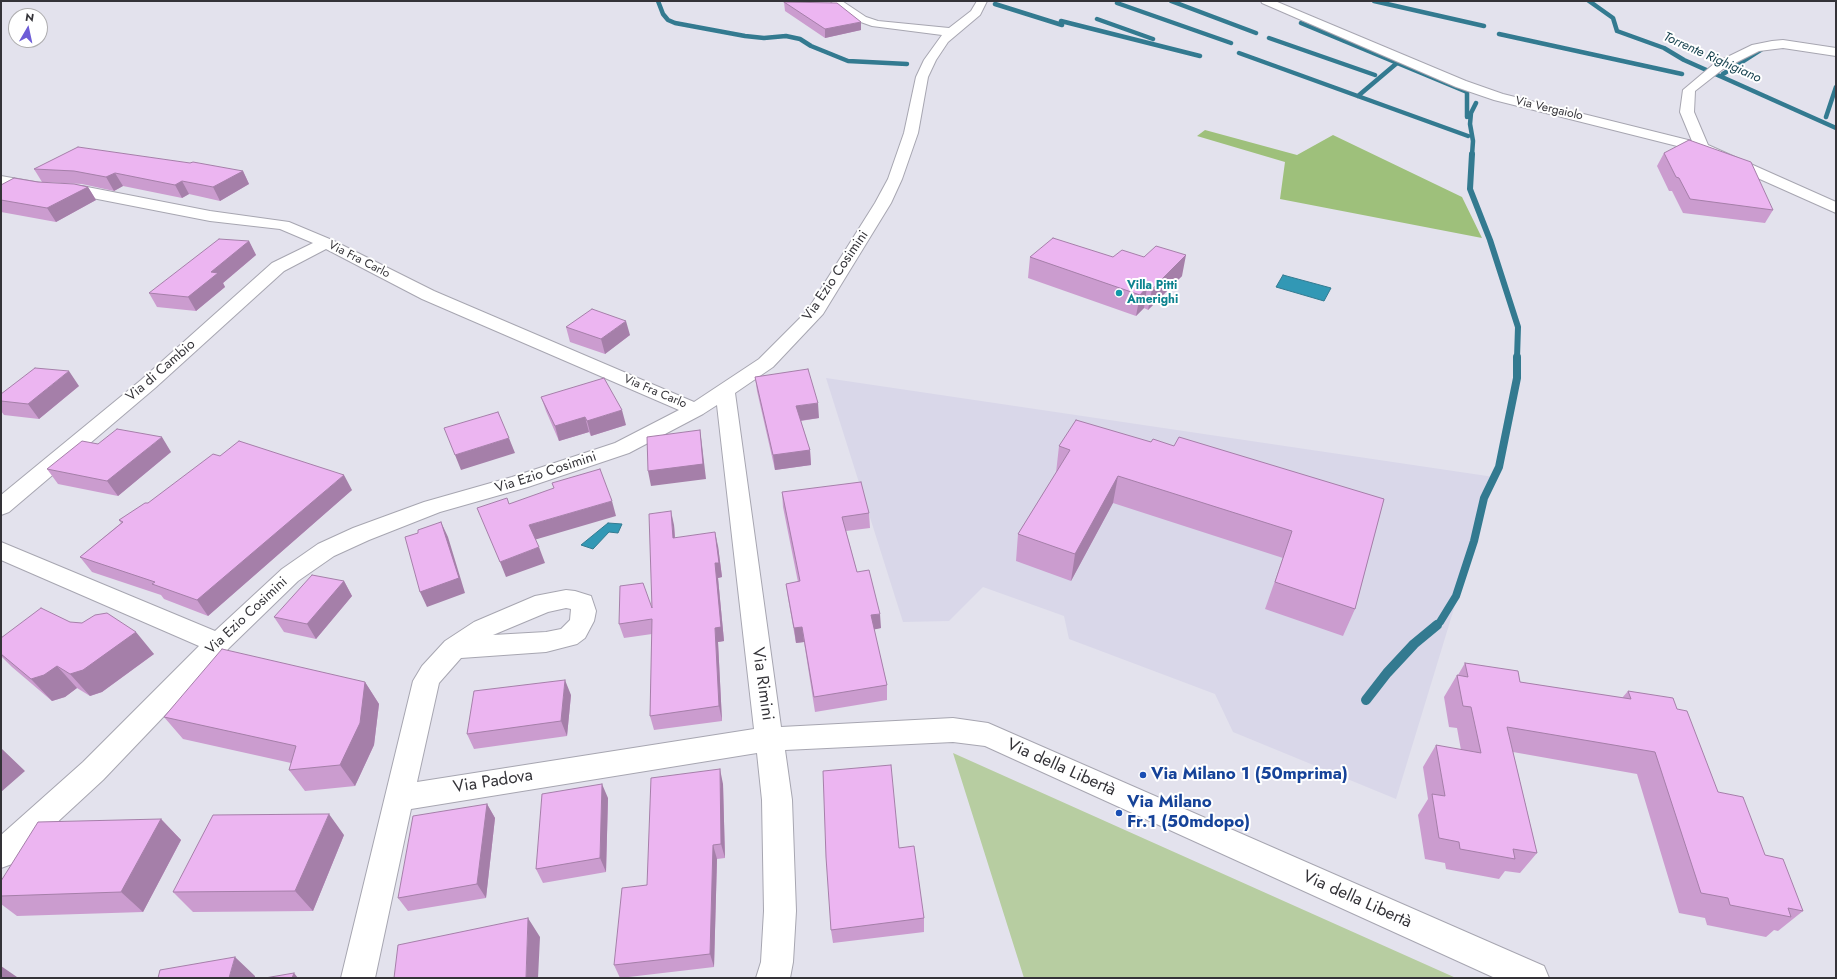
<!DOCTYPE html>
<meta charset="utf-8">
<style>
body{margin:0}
#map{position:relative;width:1837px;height:979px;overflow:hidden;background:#e3e2ed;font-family:Jost,sans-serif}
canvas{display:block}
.frame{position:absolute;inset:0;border:2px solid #343338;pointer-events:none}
.north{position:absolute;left:8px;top:8px;width:40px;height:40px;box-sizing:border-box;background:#fff;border:1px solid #aeadaf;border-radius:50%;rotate:9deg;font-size:11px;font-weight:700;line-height:16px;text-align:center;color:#343338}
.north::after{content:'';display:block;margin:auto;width:14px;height:18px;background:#6e5dd7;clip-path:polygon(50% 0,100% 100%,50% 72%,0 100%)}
</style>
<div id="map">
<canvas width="1837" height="979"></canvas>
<div class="frame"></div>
<div class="north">N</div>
</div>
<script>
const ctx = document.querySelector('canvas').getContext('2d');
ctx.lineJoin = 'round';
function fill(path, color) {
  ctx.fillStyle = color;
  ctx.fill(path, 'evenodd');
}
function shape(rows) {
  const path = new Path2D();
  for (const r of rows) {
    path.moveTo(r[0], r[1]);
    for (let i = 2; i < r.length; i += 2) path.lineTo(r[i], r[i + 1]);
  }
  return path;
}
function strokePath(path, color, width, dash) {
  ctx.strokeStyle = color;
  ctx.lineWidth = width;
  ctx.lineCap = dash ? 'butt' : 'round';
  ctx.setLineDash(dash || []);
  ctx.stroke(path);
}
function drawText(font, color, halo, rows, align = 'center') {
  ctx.font = font + ' Jost,sans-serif';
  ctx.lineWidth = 4;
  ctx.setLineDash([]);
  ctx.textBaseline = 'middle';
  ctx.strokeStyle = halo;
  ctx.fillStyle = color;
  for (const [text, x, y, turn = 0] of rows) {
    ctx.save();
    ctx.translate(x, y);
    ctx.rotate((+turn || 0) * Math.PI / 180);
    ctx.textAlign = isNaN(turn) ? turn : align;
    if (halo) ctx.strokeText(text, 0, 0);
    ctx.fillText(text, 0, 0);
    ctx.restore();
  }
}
const built = shape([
 [826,378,1494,477,1396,799,1233,732,1215,694,1069,639,1064,616,983,587,949,621,903,622]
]);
const green = shape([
 [953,753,1145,839,1456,978,1024,978]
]);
const forest = shape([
 [1205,130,1297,155,1333,135,1462,197,1482,238,1280,199,1285,162,1197,136]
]);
const water = shape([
 [1283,275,1331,288,1324,301,1276,287,1283,275],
 [608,523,622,524,618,533,609,532,593,549,581,545,608,523]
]);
const streamFar3 = shape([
 [658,1,663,14,668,20,675,23,745,36,764,38,786,36,800,39,811,46,848,61,907,64],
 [1171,1,1256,33],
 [1374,1,1484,26],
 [1589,1,1613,18,1617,31,1664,48,1684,60,1836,128],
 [1117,3,1231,43],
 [995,4,1062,25],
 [1097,19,1153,39],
 [1061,21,1200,56],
 [1301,23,1467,92,1467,117],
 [1499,34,1682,74],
 [1269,38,1375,75],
 [1239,53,1468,136],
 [1723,74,1762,49],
 [1358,96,1397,63],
 [1826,117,1836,87],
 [1472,155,1473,141,1470,124,1471,113,1476,103]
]);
const streamFar2 = shape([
 [1472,154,1470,189,1490,240,1518,327,1517,358]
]);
const streamFar1 = shape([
 [1435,626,1440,622,1456,596,1474,541,1484,498,1499,467,1517,378,1517,357]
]);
const stream = shape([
 [1366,700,1387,673,1414,644,1437,625]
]);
const minor = shape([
 [830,1,842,1,866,17,878,21,949,28,971,11,977,1,987,1,980,15,948,42,936,60,928,77,918,133,902,179,891,203,823,314,773,367,735,393,781,727,953,718,988,723,1544,966,1549,978,1495,978,985,746,953,742,785,750,792,800,796,911,793,962,790,978,756,978,761,962,764,911,762,800,757,753,411,809,375,978,341,978,413,681,422,666,445,641,474,622,535,596,566,590,575,591,591,596,596,611,594,621,585,638,577,644,546,652,461,658,439,683,417,782,754,729,717,405,703,414,629,453,528,487,440,512,369,540,334,556,298,581,230,647,103,780,12,864,1,868,1,835,83,762,199,646,1,560,1,542,215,631,282,569,318,544,353,528,424,502,512,477,615,443,679,410,422,299,326,249,284,271,155,388,9,512,1,515,1,495,141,380,272,263,313,243,280,229,210,221,82,196,46,194,1,186,1,176,46,184,82,186,210,211,289,222,332,240,434,291,694,402,759,359,807,311,875,203,888,179,904,133,916,77,924,60,942,35,872,26,858,21,830,1],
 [566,608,571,609,570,620,561,629,546,632,493,635,548,612,566,608],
 [1261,1,1275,1,1466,81,1503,94,1692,141,1680,112,1683,90,1715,63,1752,45,1772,41,1783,40,1836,48,1836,56,1783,48,1759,51,1723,69,1695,91,1694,112,1708,145,1836,202,1836,213,1697,151,1494,100,1456,87,1262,3,1261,1]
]);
const wall = shape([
 [784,2,861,30,825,38,785,11],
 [1664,153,1773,210,1765,223,1683,213,1672,191,1669,191,1657,166],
 [34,169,243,171,249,184,220,201,189,194,182,198,123,186,114,191,82,184,42,182],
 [38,182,88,187,96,200,56,222,1,212,1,185],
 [249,241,256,255,223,283,225,287,196,311,157,307,149,293],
 [1030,257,1113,257,1182,276,1148,310,1144,308,1136,316,1028,278],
 [566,327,630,335,605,354,570,342],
 [755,377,819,418,801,421,810,450,811,465,775,470,757,391],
 [79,386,39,419,4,415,1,411,1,394],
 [541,397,626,425,591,436,589,432,559,441,546,411],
 [1151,442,1174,446,1384,499,1355,609,1343,636,1265,609,1283,558,1113,503,1071,581,1016,561,1018,534,1056,473,1059,446],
 [98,444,171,452,118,496,58,484,47,469],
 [352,490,208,616,164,599,161,595,92,572,80,557,121,523,119,520,148,503],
 [782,492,869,513,870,528,846,531,857,572,881,628,874,629,887,685,887,700,815,712,804,642,796,643,788,598,786,584,798,582,783,507],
 [674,525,675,538,718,546,722,577,718,578,724,641,718,642,722,721,654,730,650,716,652,634,624,638,619,624,652,608],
 [344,581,352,596,316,639,284,632,274,617],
 [70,622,154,654,102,692,90,696,77,688,65,697,52,701,12,667,1,656,1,638],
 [1465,663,1520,682,1622,698,1628,691,1677,709,1718,792,1765,855,1803,911,1778,931,1774,930,1766,937,1707,925,1705,918,1679,913,1637,774,1513,752,1537,853,1520,873,1505,871,1499,879,1446,869,1445,863,1425,859,1418,815,1428,799,1423,767,1436,745,1461,750,1457,728,1449,727,1444,697,1457,675,1458,675],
 [365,682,379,704,374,745,355,786,305,791,289,770,291,763,183,739,164,717],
 [571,695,567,736,474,749,467,734],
 [723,784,725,858,717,859,714,967,620,978,614,965,647,885],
 [608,798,606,872,543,883,536,869],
 [487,804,495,818,486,898,408,911,398,898],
 [161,819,181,840,143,912,17,916,1,904,1,881],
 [344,835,313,911,193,912,173,892],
 [899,848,924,918,924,932,833,943,831,930]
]);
const shadedWall = shape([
 [861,22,861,30,825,38,825,29],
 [243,171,249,184,220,201,213,187],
 [115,173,123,186,114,191,106,177],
 [182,181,189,194,182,198,175,185],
 [88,187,96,200,56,222,47,208],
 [249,241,256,255,223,283,225,287,196,311,188,297,211,272],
 [1186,255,1182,276,1148,310,1152,289],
 [1147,287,1144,308,1136,316,1140,295],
 [626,321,630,335,605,354,601,339],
 [69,371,79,386,39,419,28,404],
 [818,403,819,418,798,421,796,406],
 [622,410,626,425,591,436,587,421],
 [585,417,589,432,559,441,555,426],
 [700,430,702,445,706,479,651,486,648,471],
 [162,437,171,452,118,496,107,481],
 [509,438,515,453,461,470,455,455],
 [810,450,811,465,775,470,773,455],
 [344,475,352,490,208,616,197,600],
 [1118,476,1113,503,1071,581,1075,554],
 [612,501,616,516,534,540,529,525],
 [671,511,674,525,676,553,673,538],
 [441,522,448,537,465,593,427,607,420,592],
 [715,532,718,546,722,577,718,578,724,641,718,642,722,721,719,706,715,628],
 [539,547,545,563,506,577,500,562],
 [344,581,352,596,316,639,307,624],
 [880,614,881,628,872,630,871,615],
 [802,627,804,642,796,643,794,628],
 [136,632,154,654,102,692,90,696,70,674],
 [57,666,77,688,65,697,52,701,31,679],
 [565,680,571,695,567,736,561,721],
 [365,682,379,704,374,745,355,786,340,765],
 [2,749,25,771,1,792,1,751],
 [720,769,723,784,725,858,721,844],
 [602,784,608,798,606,872,600,858],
 [487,804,495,818,486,898,477,884],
 [329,814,344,835,313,911,295,891],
 [161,819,181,840,143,912,121,892],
 [713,845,717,859,714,967,710,954],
 [528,918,540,937,538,978,526,978],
 [235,957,255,976,255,978,229,978],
 [1,966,17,977,16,978,1,978],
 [294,973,298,978,292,978]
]);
const building = shape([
 [784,2,837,3,861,22,825,29,784,2],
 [1689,140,1751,162,1773,210,1690,199,1679,178,1676,177,1664,153,1689,140],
 [78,147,190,163,193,162,243,171,213,187,182,181,175,185,115,173,106,177,74,171,34,169,78,147],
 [14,178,38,182,74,184,88,187,47,208,1,200,1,185,14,178],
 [1053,238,1113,257,1122,250,1144,257,1156,246,1186,255,1152,289,1147,287,1140,295,1030,257,1053,238],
 [219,239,249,241,211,272,218,273,188,297,149,293,219,239],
 [592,309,626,321,601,339,566,327,592,309],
 [35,368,69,371,28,404,1,401,1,394,35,368],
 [808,369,818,403,796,406,810,450,773,455,755,377,808,369],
 [604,378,622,410,587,421,585,417,555,426,541,397,604,378],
 [498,412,509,438,455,455,444,428,498,412],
 [1076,420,1151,442,1153,439,1174,446,1179,437,1384,499,1355,609,1275,582,1292,531,1118,476,1075,554,1018,534,1070,450,1059,446,1076,420],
 [117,429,162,437,107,481,47,469,82,441,98,444,117,429],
 [700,430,703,464,648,471,647,437,700,430],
 [239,441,344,475,197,600,152,584,155,582,80,557,123,522,119,520,145,503,148,503,213,454,220,456,239,441],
 [600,469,612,501,529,525,539,547,500,562,477,508,507,498,509,504,554,488,552,483,600,469],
 [861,482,869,513,842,517,857,572,869,570,880,614,871,615,887,685,814,697,802,627,794,628,786,584,800,581,782,492,861,482],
 [671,511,673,538,715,532,719,563,715,563,721,627,715,628,719,706,650,716,652,619,619,624,620,586,643,583,652,608,649,514,671,511],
 [441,522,459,578,420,592,405,537,418,533,418,530,441,522],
 [312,575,344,581,307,624,274,617,312,575],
 [41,608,70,622,82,623,95,615,107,613,136,632,83,670,70,674,57,666,44,675,31,679,1,654,1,638,41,608],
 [222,649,365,682,360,723,340,765,289,770,296,746,164,717,222,649],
 [1465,663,1518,671,1520,682,1631,699,1628,691,1673,698,1677,709,1687,711,1718,792,1743,797,1765,855,1783,859,1803,911,1788,908,1791,917,1730,905,1728,898,1701,893,1655,752,1507,727,1537,853,1513,849,1515,859,1460,849,1459,842,1439,838,1432,794,1445,796,1436,745,1481,753,1471,707,1463,706,1457,675,1468,677,1465,663],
 [565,680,561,721,467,734,474,691,565,680],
 [891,765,899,848,914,846,924,918,831,930,826,857,823,771,891,765],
 [720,769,721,844,713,845,710,954,614,965,622,888,647,885,651,778,720,769],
 [602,784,600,858,536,869,542,794,602,784],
 [487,804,477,884,398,898,413,816,487,804],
 [329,814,295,891,173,892,213,815,329,814],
 [161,819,121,892,1,896,1,881,38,822,161,819],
 [528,918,526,978,394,978,398,945,528,918],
 [235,957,229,978,158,978,160,970,235,957],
 [294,973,292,978,265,978,294,973]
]);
const markers = [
 [1119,293,4,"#0f9aa8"],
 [1143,775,4,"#1a4fb4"],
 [1119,813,4,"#1a4fb4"]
];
const farStreetnames = [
 ["Via Vergaiolo",1549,109,13],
 ["Via Fra Carlo",359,260,27],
 ["Via Fra Carlo",655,392,23]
];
const farCulturenames = [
 ["Villa Pitti",1127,286],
 ["Amerighi",1127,300]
];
const farWaternames = [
 ["Torrente Righigiano",1712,58,24]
];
const streetNames = [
 ["Via Ezio Cosimini",836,276,-56],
 ["Via di Cambio",161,371,-41],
 ["Via Ezio Cosimini",546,473,-18],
 ["Via Ezio Cosimini",247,616,-43]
];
const nearStreetnames = [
 ["Via Rimini",762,684,82],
 ["Via della Libertà",1061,768,24],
 ["Via Padova",493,782,-9],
 ["Via della Libertà",1357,900,24]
];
const nearTransitnames = [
 ["Via Milano 1 (50mprima)",1151,775],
 ["Via Milano",1127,803],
 ["Fr.1 (50mdopo)",1127,823]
];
fill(built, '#d9d7e9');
fill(green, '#b7cda1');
fill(forest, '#9ec07b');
fill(water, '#3298b5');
strokePath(water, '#337a90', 1);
strokePath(streamFar3, '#337a90', 4.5);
strokePath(streamFar2, '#337a90', 6);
strokePath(streamFar1, '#337a90', 8);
strokePath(stream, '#337a90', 10);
strokePath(minor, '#a7a6b1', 2);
fill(minor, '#fff');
fill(wall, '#cb9ccf');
fill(shadedWall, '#a57fa9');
fill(building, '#ecb5f1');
strokePath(building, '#a57fa9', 1);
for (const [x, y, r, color] of markers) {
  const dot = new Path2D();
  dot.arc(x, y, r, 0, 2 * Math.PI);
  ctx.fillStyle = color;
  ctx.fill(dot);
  strokePath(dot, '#fff', 1.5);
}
drawText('12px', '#343338', '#fff', farStreetnames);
drawText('bold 12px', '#0d838f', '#fff', farCulturenames, 'left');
drawText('italic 13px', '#133f4c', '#fff', farWaternames);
drawText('14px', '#343338', '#fff', streetNames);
drawText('17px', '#343338', '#fff', nearStreetnames);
drawText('bold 17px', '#164399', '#fff', nearTransitnames, 'left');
</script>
